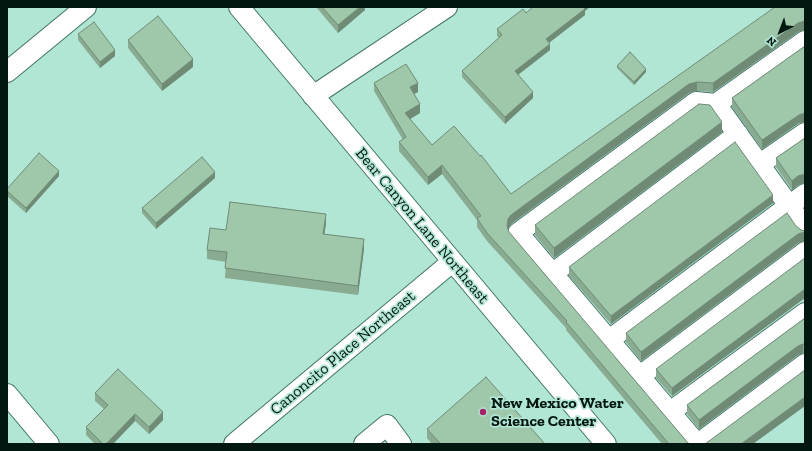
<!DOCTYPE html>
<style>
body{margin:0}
#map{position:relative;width:812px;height:451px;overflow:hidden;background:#b1e6d5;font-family:"Zilla Slab",serif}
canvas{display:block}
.frame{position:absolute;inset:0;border:8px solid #031711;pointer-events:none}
.north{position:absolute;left:760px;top:12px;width:40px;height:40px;-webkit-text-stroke:3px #b1e6d5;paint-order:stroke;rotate:222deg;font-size:11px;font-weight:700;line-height:16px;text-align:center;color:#031711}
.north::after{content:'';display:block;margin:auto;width:14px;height:18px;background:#031711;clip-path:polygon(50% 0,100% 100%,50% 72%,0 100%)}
</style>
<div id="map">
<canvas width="812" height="451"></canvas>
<div class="frame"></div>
<div class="north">N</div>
</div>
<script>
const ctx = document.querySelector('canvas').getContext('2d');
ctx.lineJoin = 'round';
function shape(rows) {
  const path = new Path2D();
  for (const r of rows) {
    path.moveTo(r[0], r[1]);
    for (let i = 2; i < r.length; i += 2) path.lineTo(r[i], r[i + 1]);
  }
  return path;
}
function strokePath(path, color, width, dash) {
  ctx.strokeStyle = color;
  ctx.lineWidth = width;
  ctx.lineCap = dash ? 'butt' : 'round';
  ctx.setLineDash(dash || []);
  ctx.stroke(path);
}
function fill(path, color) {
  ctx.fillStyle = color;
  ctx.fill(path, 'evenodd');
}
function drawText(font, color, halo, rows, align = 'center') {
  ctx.font = font + ' "Zilla Slab",serif';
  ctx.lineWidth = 3.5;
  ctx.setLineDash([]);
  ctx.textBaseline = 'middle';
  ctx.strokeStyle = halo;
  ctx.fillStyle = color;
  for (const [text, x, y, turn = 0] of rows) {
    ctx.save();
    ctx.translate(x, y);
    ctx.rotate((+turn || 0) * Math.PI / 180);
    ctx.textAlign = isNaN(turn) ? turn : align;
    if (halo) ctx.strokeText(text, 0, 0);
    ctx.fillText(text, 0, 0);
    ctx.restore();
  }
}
const minor = shape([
 [239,7,606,444],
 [7,72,86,7],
 [313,96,447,7],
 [716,104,805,228],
 [760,164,805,133],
 [552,274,738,134],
 [609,340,805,194],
 [640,376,805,252],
 [7,394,49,444],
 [670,412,805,313],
 [234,444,452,262],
 [364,444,387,425,401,444],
 [697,444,518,233,696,102,716,104,805,41],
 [698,444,805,364]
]);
const wall = shape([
 [316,7,365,7,365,10,338,33],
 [805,7,805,30,798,32,713,92,697,91,689,93,511,224,508,228,509,232,688,443,690,444,662,444,566,330,566,328,487,241,477,227,477,220,442,174,428,185,399,151,399,142,403,140,374,91,374,83,418,92,414,94,420,113,410,119,432,145,511,194],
 [585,11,585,15,549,43,550,50,518,75,533,98,505,124,462,77,462,71,499,38,497,36,497,29,526,13],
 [78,34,115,56,100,68,78,40],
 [128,40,193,67,162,91,128,48],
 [805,46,805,122,799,123,762,149,732,107,732,98],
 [617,66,646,72,634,85,617,68],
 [722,132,554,258,535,235,535,225],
 [805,138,805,183,798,185,792,190,776,167,776,158],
 [59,176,26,213,7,196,7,189],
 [215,178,156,229,142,213,142,208],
 [773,203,611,324,569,276,569,267],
 [326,224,324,234,364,249,358,295,225,278,226,262,207,259,207,250,226,230],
 [796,226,801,230,805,231,805,241,798,243,641,361,626,342,626,333],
 [793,307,672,396,656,378,656,369],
 [805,318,805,353,803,353,798,355,699,429,687,414,687,405],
 [95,393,163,420,149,434,135,421,113,444,95,444,86,435,86,427,104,409,95,401],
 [427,429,545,444,432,444,427,438]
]);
const shadedWall = shape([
 [360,7,365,7,365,10,338,33,338,25],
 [583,7,590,7,585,11,585,15,546,45,546,39],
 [804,21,804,30,798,32,713,92,713,83,798,23],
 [550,44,550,50,515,77,515,71],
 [115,50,115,56,100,68,100,62],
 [193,59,193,67,162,91,162,84],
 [646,69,646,72,634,85,634,82],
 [697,82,697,91,689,93,511,224,508,228,507,226,508,219,511,215,689,84],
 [418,83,418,92,410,96,410,87],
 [533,92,533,98,505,124,505,117],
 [420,104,420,113,405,122,405,113],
 [804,113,804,122,799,123,762,149,762,140,799,115],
 [722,122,722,132,554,258,554,248],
 [442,165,442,174,428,185,428,177],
 [59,171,59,176,26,213,26,208],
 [215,172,215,178,156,229,156,223],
 [804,174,804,183,798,185,792,190,792,181,798,176],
 [773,195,773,203,611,324,611,316],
 [326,214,326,224,323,243,323,234],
 [804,232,804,241,798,243,641,361,641,352,798,234],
 [364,239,364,249,358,295,358,286],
 [805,289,805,298,672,396,672,388],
 [803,344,803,353,798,355,699,429,699,420,798,346],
 [805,397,805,406,753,444,741,444],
 [163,412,163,420,149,434,149,427],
 [135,414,135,421,113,444,106,444]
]);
const building = shape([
 [322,7,360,7,338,25,322,7],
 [533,7,583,7,585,9,546,39,550,44,515,71,533,92,505,117,462,71,502,35,497,29,523,9,526,13,533,7],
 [775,7,805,7,805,21,798,23,713,83,697,82,689,84,511,215,508,219,507,226,509,232,688,443,690,444,669,444,566,322,567,321,487,233,477,218,481,216,442,165,428,177,399,142,406,137,374,83,406,64,418,83,410,87,420,104,405,113,432,145,454,126,480,156,481,155,511,194,775,7],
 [158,16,193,59,162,84,128,40,158,16],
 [94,22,115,50,100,62,78,34,94,22],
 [805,46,805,113,799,115,762,140,732,98,805,46],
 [630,52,646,69,634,82,617,66,630,52],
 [699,104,710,105,722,122,554,248,535,225,699,104],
 [805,138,805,174,798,176,792,181,776,158,805,138],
 [735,142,773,195,611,316,569,267,735,142],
 [39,153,59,171,26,208,7,191,7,189,39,153],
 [202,157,215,172,156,223,142,208,202,157],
 [230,202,326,214,323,234,364,239,358,286,225,268,227,252,207,250,210,228,226,230,230,202],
 [787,213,796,226,801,230,805,231,805,232,798,234,641,352,626,333,787,213],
 [805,258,805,289,672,388,656,369,805,258],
 [805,318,805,344,803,344,798,346,699,420,687,405,805,318],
 [118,369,163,412,149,427,135,414,106,444,103,444,86,427,108,405,95,393,118,369],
 [805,370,805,397,741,444,705,444,805,370],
 [486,377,545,444,441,444,427,429,486,377]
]);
const markers = [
 [483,412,4,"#a7216b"]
];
const streetNames = [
 ["Bear Canyon Lane Northeast",422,226,50],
 ["Canoncito Place Northeast",343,353,-40]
];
const poiNames = [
 ["New Mexico Water",491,403],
 ["Science Center",491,421]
];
strokePath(minor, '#437566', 22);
strokePath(minor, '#fff', 20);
fill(wall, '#89ab91');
fill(shadedWall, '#6f8b76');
fill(building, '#9fc7a9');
strokePath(building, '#6f8b76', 1);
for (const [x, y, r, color] of markers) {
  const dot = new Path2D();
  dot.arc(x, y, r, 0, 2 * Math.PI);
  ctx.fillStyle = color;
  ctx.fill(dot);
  strokePath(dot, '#b1e6d5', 1.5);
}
drawText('16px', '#031711', '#b1e6d5', streetNames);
drawText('bold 16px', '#031711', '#b1e6d5', poiNames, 'left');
</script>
